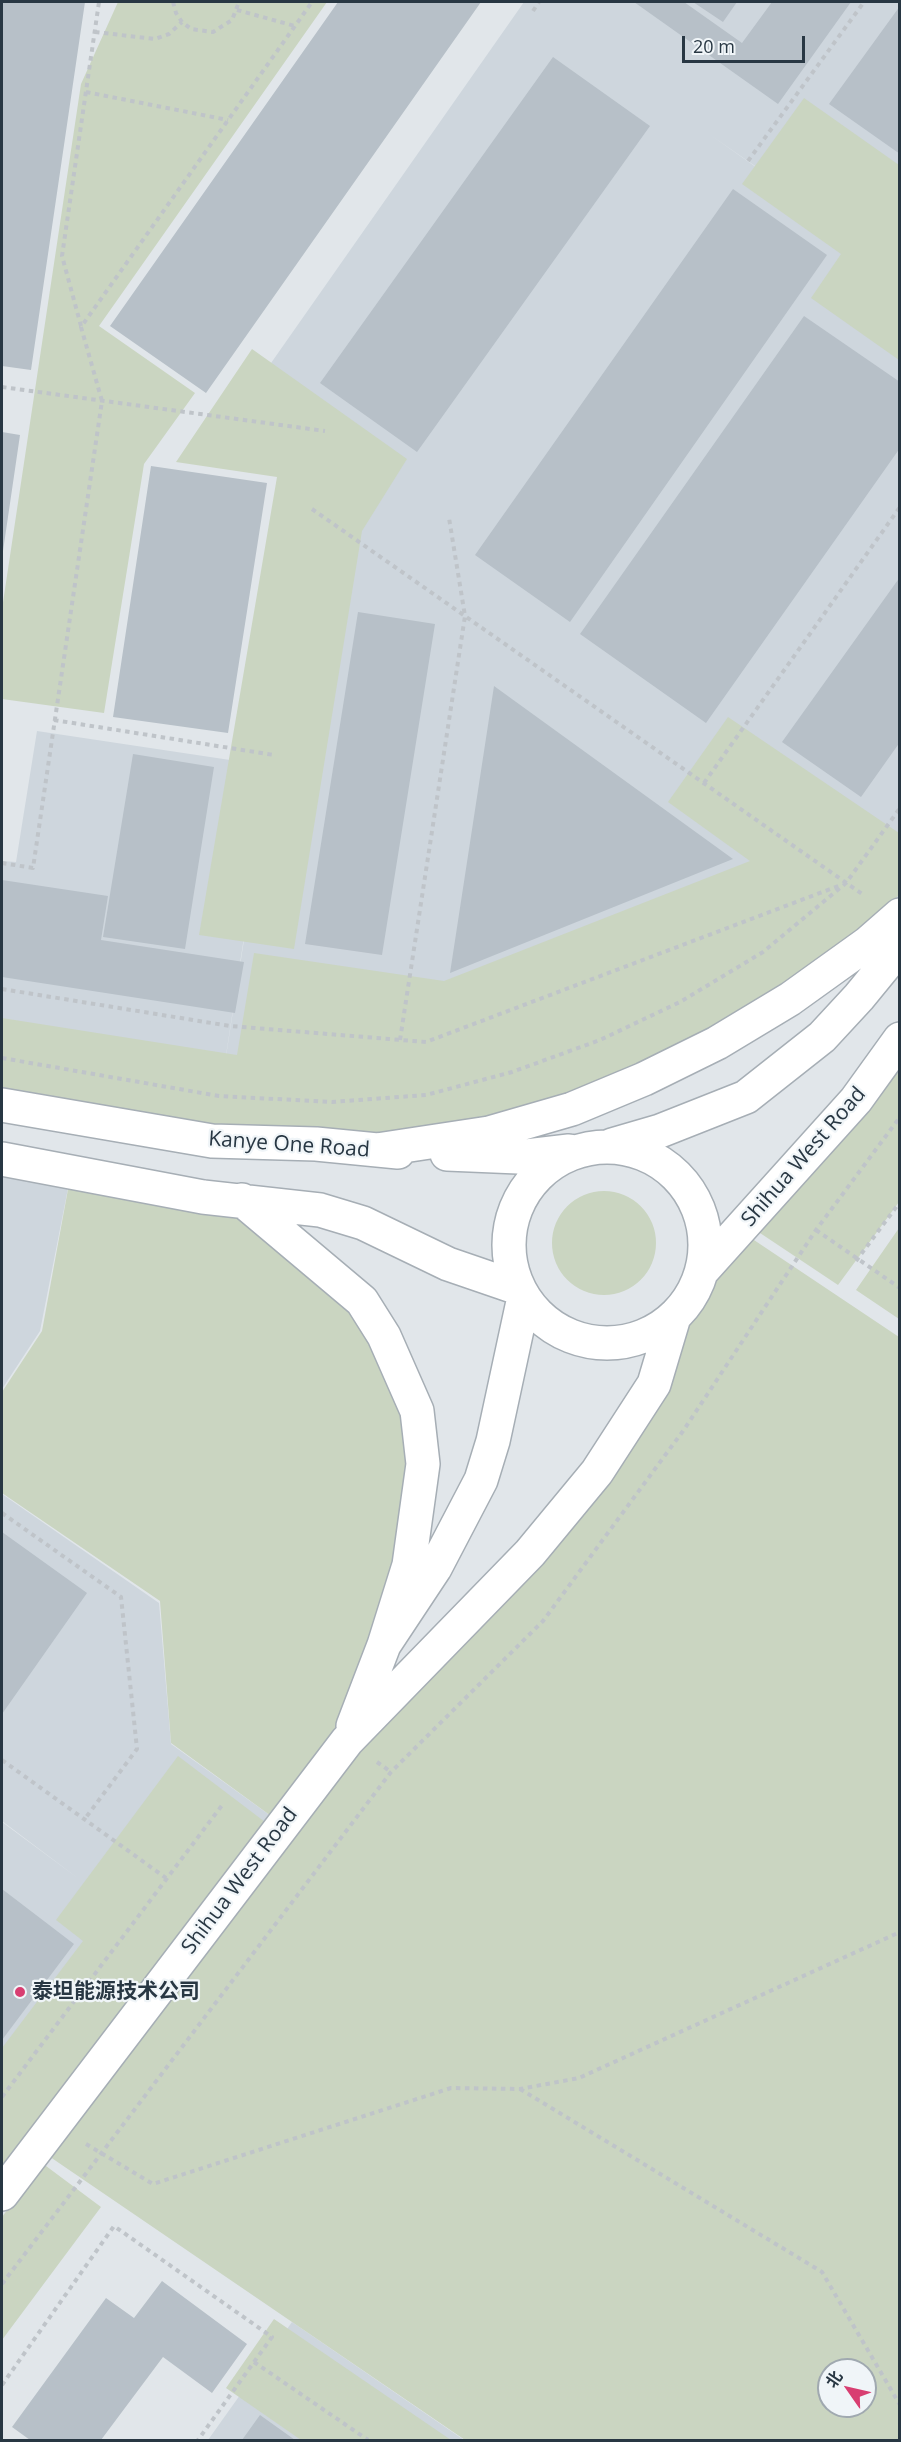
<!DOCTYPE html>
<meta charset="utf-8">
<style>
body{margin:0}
#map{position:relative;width:901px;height:2442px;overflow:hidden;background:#e1e6ea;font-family:"Open Sans","Noto Sans SC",sans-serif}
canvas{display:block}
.frame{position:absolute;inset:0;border:3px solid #283743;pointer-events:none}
.north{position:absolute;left:817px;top:2358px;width:60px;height:60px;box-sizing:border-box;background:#f0f5f8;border:2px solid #a0a9b0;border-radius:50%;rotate:304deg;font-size:16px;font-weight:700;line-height:24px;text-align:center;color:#283743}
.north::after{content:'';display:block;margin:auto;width:21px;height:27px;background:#d83e71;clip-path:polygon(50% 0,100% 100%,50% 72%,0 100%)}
.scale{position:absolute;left:682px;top:36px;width:123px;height:27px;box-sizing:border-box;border:3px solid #283743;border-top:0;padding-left:8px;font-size:18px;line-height:21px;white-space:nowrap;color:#283743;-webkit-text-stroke:4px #f0f5f8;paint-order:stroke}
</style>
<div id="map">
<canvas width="901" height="2442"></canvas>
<div class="frame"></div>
<div class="north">北</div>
<div class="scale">20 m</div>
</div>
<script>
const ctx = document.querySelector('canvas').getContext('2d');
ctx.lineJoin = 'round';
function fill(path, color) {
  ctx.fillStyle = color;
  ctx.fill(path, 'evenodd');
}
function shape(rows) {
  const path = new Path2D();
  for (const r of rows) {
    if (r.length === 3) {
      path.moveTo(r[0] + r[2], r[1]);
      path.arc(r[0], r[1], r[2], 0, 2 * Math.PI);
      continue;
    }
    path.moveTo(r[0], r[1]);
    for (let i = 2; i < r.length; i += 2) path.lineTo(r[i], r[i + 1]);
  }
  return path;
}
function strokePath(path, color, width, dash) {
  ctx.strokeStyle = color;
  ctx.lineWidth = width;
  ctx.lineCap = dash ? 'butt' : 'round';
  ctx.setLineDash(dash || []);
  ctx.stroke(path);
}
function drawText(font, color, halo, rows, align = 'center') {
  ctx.font = font + ' "Open Sans","Noto Sans SC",sans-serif';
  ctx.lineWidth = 4.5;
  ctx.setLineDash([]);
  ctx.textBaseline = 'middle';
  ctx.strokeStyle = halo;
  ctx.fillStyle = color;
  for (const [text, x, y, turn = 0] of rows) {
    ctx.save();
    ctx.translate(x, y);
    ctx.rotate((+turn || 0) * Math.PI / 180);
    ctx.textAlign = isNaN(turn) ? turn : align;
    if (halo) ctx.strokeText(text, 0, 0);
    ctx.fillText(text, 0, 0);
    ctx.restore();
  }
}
const built = shape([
 [524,2,899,2,899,266,709,134,899,268,899,914,866,943,790,998,715,1043,644,1078,572,1108,489,1132,377,1150,316,1143,212,1141,2,1105,2,861,16,862,37,731,270,766,214,1134,315,481,229,423],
 [2,1160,71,1173,40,1331,2,1389],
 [2,1494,159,1603,171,1744,282,1824,2,2191,2,1822,79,1879,2,1821],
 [292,2322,464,2440,208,2440]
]);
const green = shape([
 [118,2,327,2,99,326,195,393,144,464,104,713,2,699,2,609,81,84],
 [804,98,899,165,899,360,811,298,841,254,742,184],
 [252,349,407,459,362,531,294,949,199,935,277,477,176,462],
 [728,717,899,833,899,895,857,931,775,991,717,1029,566,1097,485,1118,378,1135,236,1128,2,1087,2,1018,237,1055,254,953,444,981,750,861,668,802],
 [899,1032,899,1202,838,1285,754,1229],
 [71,1173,242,1201,361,1302,421,1464,346,1740,282,1824,171,1743,160,1601,2,1493,2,1392,42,1331],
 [604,1243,52],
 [899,1228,900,1319,899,1319,856,1290],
 [739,1230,899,1337,899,2440,465,2440,37,2148,347,1741,598,1474,675,1318,691,1297,703,1270],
 [829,2370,865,2370,865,2406,829,2406],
 [178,1756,269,1825,2,2178,2,2048,83,1941,56,1920],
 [42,2163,101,2207,2,2340,2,2217],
 [274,2319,451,2440,301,2440,226,2388]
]);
const building = shape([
 [2,2,85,2,31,370,2,366],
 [338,2,481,2,206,393,110,326],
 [634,2,684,2,742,43,772,2,851,2,778,104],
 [693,2,737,2,723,22],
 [900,6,900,154,829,104],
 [553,57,650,126,417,452,320,383],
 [733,189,827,255,570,622,475,555],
 [804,316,900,382,900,448,706,723,580,634],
 [2,432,20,435,3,551,2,551],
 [151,466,267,483,228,733,113,717],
 [900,577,900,742,861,797,782,742],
 [358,612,435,624,382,955,305,944],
 [494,686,733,859,450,973],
 [133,754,214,767,185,949,103,937],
 [2,880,108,896,101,940,244,962,235,1013,2,977],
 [2,1532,87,1593,2,1714],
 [2,1889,74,1944,2,2040],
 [162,2281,247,2344,212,2393,163,2357,101,2440,30,2440,12,2427,106,2298,134,2318],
 [260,2415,295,2440,242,2440]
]);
const path = shape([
 [173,2,176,13,182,22,191,29,213,32,232,20,239,2],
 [237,10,295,26],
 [533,11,539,2],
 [95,32,155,39,169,34,182,22],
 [86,92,228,120],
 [748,161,864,2],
 [81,326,62,256,99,2],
 [2,387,325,431],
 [312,509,865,896],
 [54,720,274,755],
 [704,783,900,507],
 [2,863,33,868,102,401,81,327,312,2],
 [2,989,230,1026,426,1042,841,885],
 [400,1040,465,616,449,518],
 [2,1058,219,1096,332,1102,426,1095,512,1072,600,1040,680,1002,763,952,846,883,900,808],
 [816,1230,900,1288],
 [856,1261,900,1202],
 [2,1513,121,1597,137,1749,84,1820],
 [2,1760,166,1878],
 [377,1762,391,1772],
 [520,2089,822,2272,900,2405],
 [2,2097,223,1804],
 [86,2144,153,2184,451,2088,520,2089,579,2078,900,1932],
 [2,2284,391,1772,543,1621,683,1431,816,1230,900,1117],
 [254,2362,368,2440],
 [2,2385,114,2226,272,2337,198,2440]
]);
const secondary = shape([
 [2,1105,212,1141,316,1144,398,1152],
 [612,1145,660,1131,746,1097,822,1037,859,997,900,947],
 [607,1245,98],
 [377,1150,489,1133,572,1109,644,1079,717,1043,790,999,868,943,900,915],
 [447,1154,518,1157,569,1151],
 [2,1159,203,1197,320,1210,363,1223,448,1264,518,1288],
 [242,1200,362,1301,384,1336,417,1411,423,1464,409,1565,384,1645],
 [703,1270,856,1100,900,1039],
 [353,1726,384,1645,435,1568,481,1480,493,1441,524,1297],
 [2,2194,347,1741,530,1553,597,1472,654,1384,674,1317]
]);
const markers = [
 [20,1992,6,"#d83e71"]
];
const streetNames = [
 ["Kanye One Road",289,1145,4],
 ["Shihua West Road",804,1157,-49],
 ["Shihua West Road",240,1881,-53]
];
const poiNames = [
 ["泰坦能源技术公司",32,1992]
];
fill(built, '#ced6dd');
fill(green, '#cad5c1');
fill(building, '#b7c0c8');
strokePath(secondary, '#a6aeb5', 36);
strokePath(path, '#bfc4c9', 4, [4.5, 4.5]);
strokePath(secondary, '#fff', 33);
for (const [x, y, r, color] of markers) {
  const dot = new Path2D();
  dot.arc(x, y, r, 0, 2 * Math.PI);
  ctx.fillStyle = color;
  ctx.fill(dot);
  strokePath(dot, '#f0f5f8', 2);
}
drawText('21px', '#283743', '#f0f5f8', streetNames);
drawText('bold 21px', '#283743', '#f0f5f8', poiNames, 'left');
</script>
